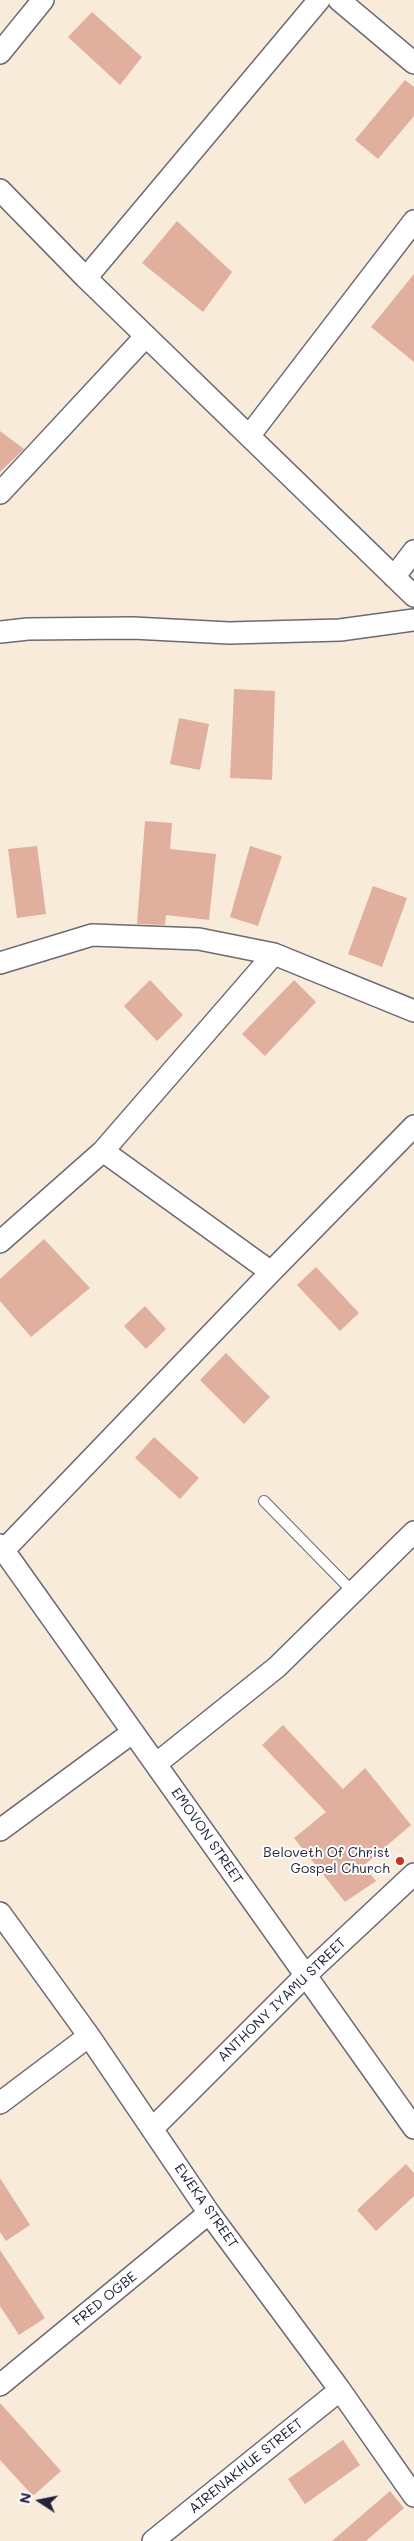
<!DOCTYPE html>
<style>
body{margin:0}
#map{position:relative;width:414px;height:2541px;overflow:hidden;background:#f8ebda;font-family:Mali,sans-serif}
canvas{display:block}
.north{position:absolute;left:15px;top:2476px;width:50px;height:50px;-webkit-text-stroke:4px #fff;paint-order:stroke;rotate:281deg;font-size:14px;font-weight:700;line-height:20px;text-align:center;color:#22223b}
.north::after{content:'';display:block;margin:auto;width:18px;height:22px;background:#22223b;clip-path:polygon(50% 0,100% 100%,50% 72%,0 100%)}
</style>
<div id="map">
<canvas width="414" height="2541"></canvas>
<div class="north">N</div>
</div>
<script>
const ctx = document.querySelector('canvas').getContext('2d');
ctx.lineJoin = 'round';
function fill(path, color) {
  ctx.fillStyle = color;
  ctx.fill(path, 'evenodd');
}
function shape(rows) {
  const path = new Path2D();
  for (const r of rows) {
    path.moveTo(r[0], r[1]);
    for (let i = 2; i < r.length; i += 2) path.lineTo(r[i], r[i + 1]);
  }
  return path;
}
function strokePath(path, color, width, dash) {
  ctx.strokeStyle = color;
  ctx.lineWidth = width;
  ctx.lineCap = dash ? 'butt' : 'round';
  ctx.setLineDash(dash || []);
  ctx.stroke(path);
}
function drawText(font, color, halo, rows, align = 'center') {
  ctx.font = font + ' Mali,sans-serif';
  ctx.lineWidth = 4;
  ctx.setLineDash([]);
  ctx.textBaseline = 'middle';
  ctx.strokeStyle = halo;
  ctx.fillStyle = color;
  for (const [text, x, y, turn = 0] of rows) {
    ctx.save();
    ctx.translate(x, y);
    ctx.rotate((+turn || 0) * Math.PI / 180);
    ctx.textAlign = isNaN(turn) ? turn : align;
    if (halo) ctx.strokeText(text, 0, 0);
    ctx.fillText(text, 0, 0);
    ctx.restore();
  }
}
const building = shape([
 [92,12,142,57,120,85,68,37],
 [405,80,414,87,414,116,378,159,355,140],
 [177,221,232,272,203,312,142,263],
 [414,274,414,362,371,327],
 [0,431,24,449,0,472],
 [234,689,275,691,272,780,230,778],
 [179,718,209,724,200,770,170,764],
 [145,821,172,823,170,849,216,854,209,920,166,915,165,925,137,924],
 [37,846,46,914,17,918,8,849],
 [250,846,282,856,258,926,230,917],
 [373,886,407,898,382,967,348,954],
 [150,980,183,1015,157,1041,124,1006],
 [294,980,316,1002,265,1056,242,1034],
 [44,1239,90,1288,31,1337,0,1301,0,1279],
 [316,1267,359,1313,340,1331,297,1285],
 [145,1306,166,1329,146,1349,124,1326],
 [226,1353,270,1397,244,1424,200,1380],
 [154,1437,199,1478,180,1499,135,1458],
 [283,1725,343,1789,365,1768,411,1825,363,1866,376,1881,345,1902,294,1838,326,1812,262,1745],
 [406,2164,414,2173,414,2196,376,2231,357,2210],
 [0,2178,30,2225,6,2241,0,2232],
 [0,2250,45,2318,19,2335,0,2306],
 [0,2403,61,2471,33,2496,0,2460],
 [343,2440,360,2465,305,2504,288,2479],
 [390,2491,404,2508,366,2541,332,2541]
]);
const service = shape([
 [264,1501,354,1593]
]);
const minor = shape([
 [339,0,414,63],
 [0,53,43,0],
 [0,190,86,278,414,596],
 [86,278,319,0],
 [249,436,414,221],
 [0,493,146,336],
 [394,577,414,551],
 [0,632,28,629,133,628,229,633,340,630,414,620],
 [0,963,92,935,199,939,274,954,414,1011],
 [103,1151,271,1272],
 [0,1242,103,1151,274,954],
 [0,1545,414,2128],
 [4,1550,271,1272,414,1126],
 [156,1764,277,1667,414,1532],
 [0,1830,133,1732],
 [0,1913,89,2036,209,2213,340,2390,414,2496],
 [0,2103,89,2036],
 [152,2129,306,1975,414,1874],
 [0,2385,209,2213],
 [153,2541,340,2390]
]);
const markers = [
 [400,1861,5,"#c8321e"]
];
const streetNames = [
 ["EMOVON STREET",207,1836,55],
 ["ANTHONY IYAMU STREET",282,2000,-44],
 ["EWEKA STREET",206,2206,55],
 ["FRED OGBE",105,2299,-39],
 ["AIRENAKHUE STREET",246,2466,-39]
];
const poiNames = [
 ["Beloveth Of Christ",390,1853],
 ["Gospel Church",390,1869]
];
fill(building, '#e0af9d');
strokePath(service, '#6d6873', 12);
strokePath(minor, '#6d6873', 24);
strokePath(service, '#fff', 10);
strokePath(minor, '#fff', 21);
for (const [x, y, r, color] of markers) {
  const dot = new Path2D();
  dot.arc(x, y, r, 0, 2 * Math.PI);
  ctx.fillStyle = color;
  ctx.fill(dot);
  strokePath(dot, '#fff', 2);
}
drawText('14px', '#22223b', '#fff', streetNames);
drawText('14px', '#22223b', '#fff', poiNames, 'right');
</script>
